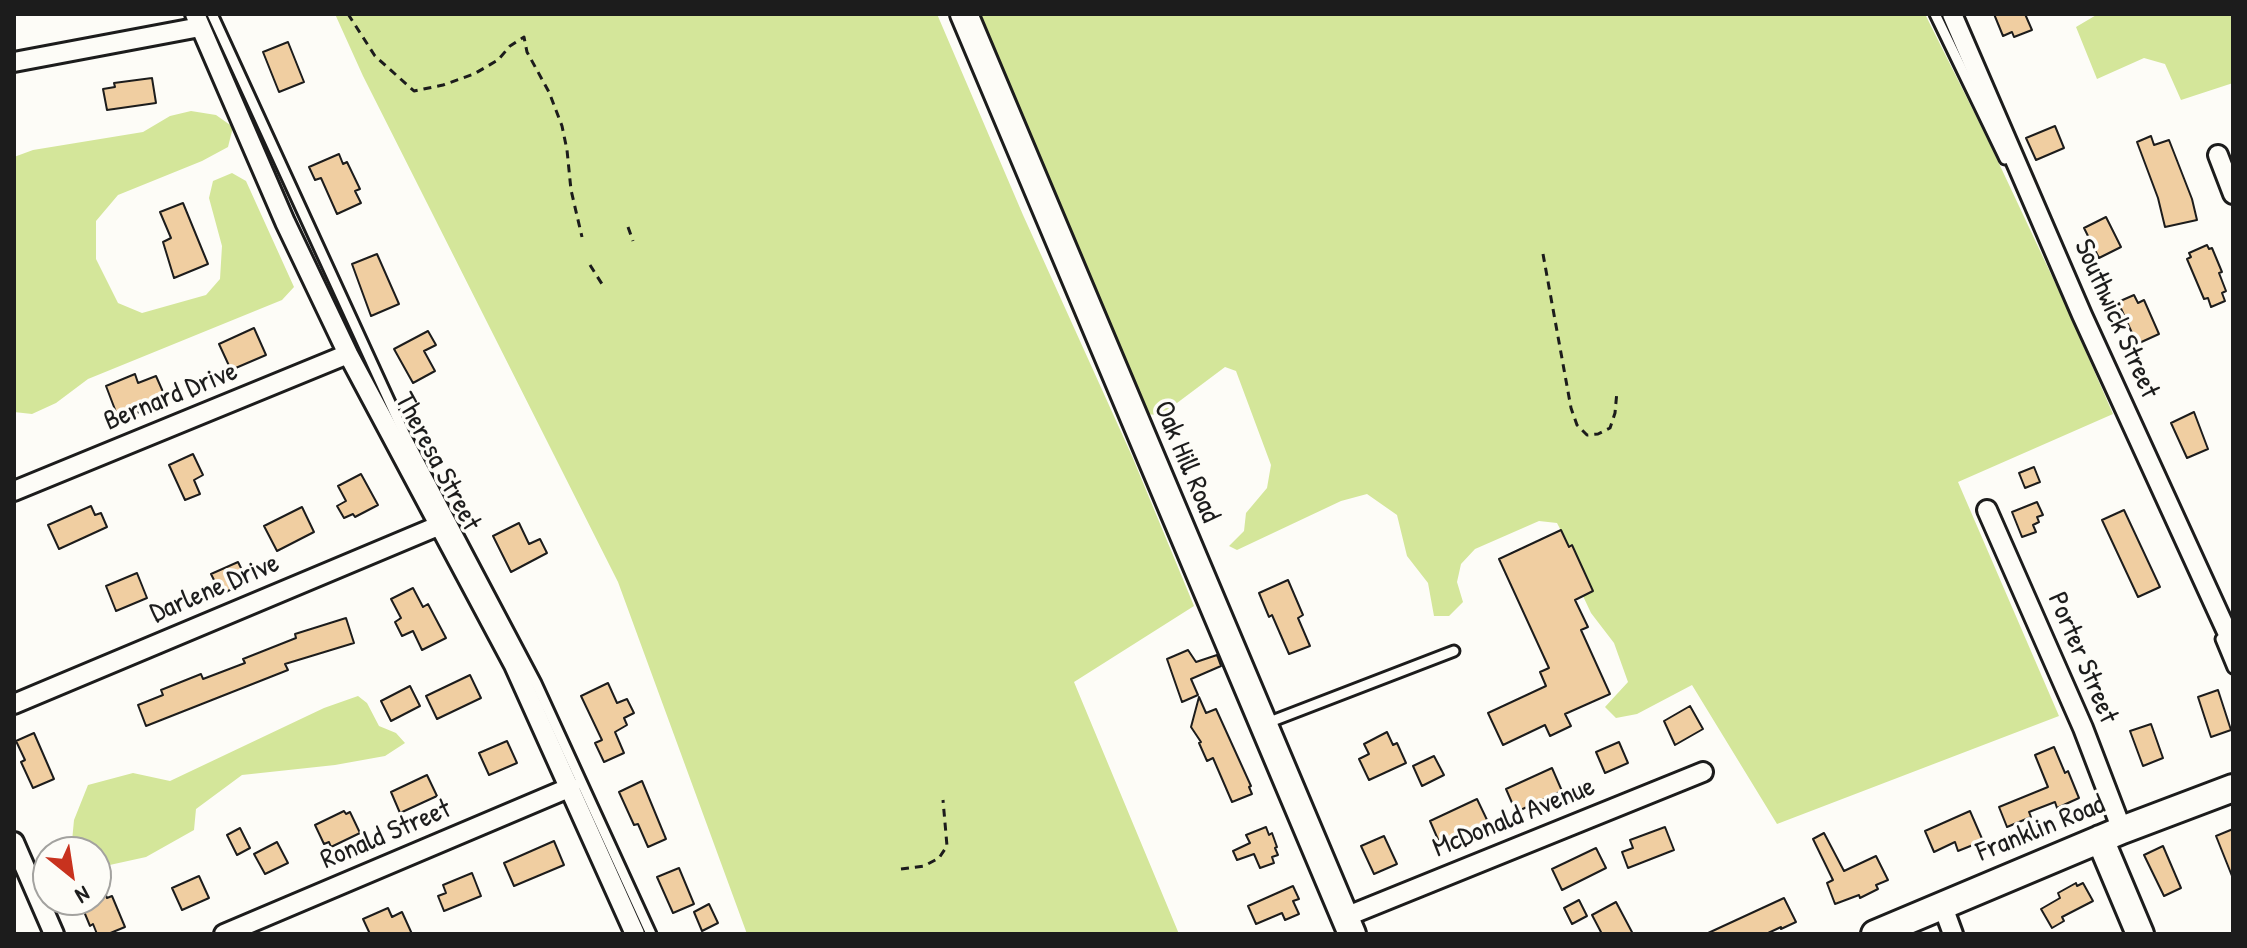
<!DOCTYPE html>
<style>
body{margin:0}
#map{position:relative;width:2247px;height:948px;overflow:hidden;background:#fdfcf7;font-family:"Patrick Hand",sans-serif}
canvas{display:block}
.frame{position:absolute;inset:0;border:16px solid #1c1c1c;pointer-events:none}
.north{position:absolute;left:32px;top:836px;width:80px;height:80px;box-sizing:border-box;background:#fdfcf7;border:2px solid #a3a29f;border-radius:50%;rotate:150deg;font-size:22px;font-weight:700;line-height:32px;text-align:center;color:#1c1c1c}
.north::after{content:'';display:block;margin:auto;width:28px;height:36px;background:#c8321e;clip-path:polygon(50% 0,100% 100%,50% 72%,0 100%)}
</style>
<div id="map">
<canvas width="2247" height="948"></canvas>
<div class="frame"></div>
<div class="north">N</div>
</div>
<script>
const ctx = document.querySelector('canvas').getContext('2d');
ctx.lineJoin = 'round';
function fill(path, color) {
  ctx.fillStyle = color;
  ctx.fill(path, 'evenodd');
}
function shape(rows) {
  const path = new Path2D();
  for (const r of rows) {
    path.moveTo(r[0], r[1]);
    for (let i = 2; i < r.length; i += 2) path.lineTo(r[i], r[i + 1]);
  }
  return path;
}
function strokePath(path, color, width, dash) {
  ctx.strokeStyle = color;
  ctx.lineWidth = width;
  ctx.lineCap = dash ? 'butt' : 'round';
  ctx.setLineDash(dash || []);
  ctx.stroke(path);
}
function drawText(font, color, halo, rows, align = 'center') {
  ctx.font = font + ' "Patrick Hand",sans-serif';
  ctx.lineWidth = 7;
  ctx.setLineDash([]);
  ctx.textBaseline = 'middle';
  ctx.strokeStyle = halo;
  ctx.fillStyle = color;
  for (const [text, x, y, turn = 0] of rows) {
    ctx.save();
    ctx.translate(x, y);
    ctx.rotate((+turn || 0) * Math.PI / 180);
    ctx.textAlign = isNaN(turn) ? turn : align;
    if (halo) ctx.strokeText(text, 0, 0);
    ctx.fillText(text, 0, 0);
    ctx.restore();
  }
}
const green = shape([
 [335,14,937,14,1023,215,1132,456,1194,606,1074,682,1179,934,747,934,618,582,363,76],
 [981,14,1925,14,1987,138,2066,306,2113,414,1958,482,2059,716,1777,824,1692,685,1637,714,1616,718,1605,707,1628,682,1614,643,1591,613,1583,596,1592,591,1557,523,1539,521,1475,549,1461,564,1457,582,1463,602,1449,616,1434,616,1428,583,1407,556,1397,515,1367,494,1341,501,1237,550,1229,546,1244,531,1246,513,1267,488,1271,465,1236,371,1225,367,1161,415,1143,414],
 [2098,14,2233,14,2233,83,2181,100,2165,64,2144,58,2097,79,2076,27],
 [191,111,216,115,233,127,228,147,202,161,118,195,96,221,96,259,118,303,142,313,206,295,220,279,222,246,209,198,213,181,232,173,246,181,294,287,282,300,88,379,56,403,32,414,14,412,14,157,33,150,143,132,170,116],
 [358,696,367,703,379,726,396,733,405,743,385,756,335,765,242,775,196,809,194,830,146,857,96,868,96,852,71,852,74,820,88,785,133,773,170,781,324,708]
]);
const building = shape([
 [1994,14,2025,14,2032,30,2014,37,2012,32,2003,36,1994,14],
 [288,42,304,82,279,92,263,52,288,42],
 [152,78,156,103,107,110,103,89,115,87,114,83,152,78],
 [2055,126,2064,148,2036,160,2026,138,2055,126],
 [2151,136,2154,145,2169,140,2192,199,2197,220,2165,227,2158,198,2137,142,2151,136],
 [339,154,343,164,347,162,360,189,355,191,361,203,337,214,321,178,315,180,309,167,339,154],
 [183,203,208,264,174,278,163,242,171,238,160,212,183,203],
 [2106,217,2121,247,2099,258,2084,228,2106,217],
 [2207,245,2209,249,2212,248,2222,272,2219,273,2226,291,2222,293,2225,301,2211,307,2208,298,2204,299,2187,259,2191,257,2189,253,2207,245],
 [377,254,399,304,371,316,352,264,377,254],
 [2134,295,2138,303,2144,300,2159,334,2137,344,2118,302,2134,295],
 [254,328,266,355,231,370,219,344,254,328],
 [428,331,436,345,424,351,435,371,413,383,394,349,428,331],
 [135,374,138,383,156,376,167,401,119,420,106,386,135,374],
 [2194,412,2208,449,2187,458,2171,423,2194,412],
 [193,454,203,475,194,480,200,494,185,500,169,465,193,454],
 [2034,467,2040,482,2025,488,2019,473,2034,467],
 [361,474,378,505,355,517,353,514,344,518,337,506,346,501,338,486,361,474],
 [2037,502,2043,515,2037,517,2039,522,2033,525,2036,532,2022,537,2012,512,2037,502],
 [91,506,95,515,101,513,107,527,59,549,48,525,91,506],
 [302,507,314,532,277,551,264,526,302,507],
 [2124,510,2160,587,2138,597,2102,520,2124,510],
 [519,523,529,544,540,539,547,553,511,572,493,536,519,523],
 [1561,530,1569,547,1572,545,1593,591,1575,600,1588,627,1581,630,1610,694,1565,714,1571,726,1550,736,1545,725,1503,745,1488,713,1546,686,1540,672,1549,668,1499,559,1561,530],
 [238,562,248,582,221,594,211,574,238,562],
 [137,573,147,598,116,611,106,586,137,573],
 [1288,580,1303,615,1298,618,1310,646,1289,654,1272,615,1269,617,1259,593,1288,580],
 [413,588,423,607,428,604,446,638,422,650,413,631,402,636,395,622,401,618,391,599,413,588],
 [346,618,354,643,285,664,288,670,146,726,138,705,163,695,161,690,201,674,203,679,245,663,243,659,296,638,295,634,346,618],
 [1188,650,1196,662,1217,655,1221,666,1191,679,1198,695,1182,702,1167,659,1188,650],
 [470,675,481,698,437,719,426,696,470,675],
 [608,683,617,703,627,699,634,713,624,718,627,725,615,732,624,753,604,762,595,743,602,740,581,696,608,683],
 [410,686,420,706,391,721,381,701,410,686],
 [2218,690,2231,730,2211,737,2198,697,2218,690],
 [1199,697,1206,713,1216,709,1251,786,1249,787,1252,794,1232,802,1213,758,1207,761,1199,743,1201,742,1191,727,1199,697],
 [1690,706,1703,729,1675,745,1664,721,1690,706],
 [2151,724,2163,758,2143,766,2130,731,2151,724],
 [1387,732,1393,745,1397,743,1406,763,1369,780,1359,759,1369,754,1364,744,1387,732],
 [34,733,54,779,33,788,21,762,25,760,16,741,34,733],
 [507,741,517,763,489,775,479,753,507,741],
 [1619,742,1628,763,1605,773,1596,752,1619,742],
 [2054,747,2065,773,2068,771,2079,798,2057,808,2055,802,2029,812,2031,817,2007,827,1999,807,2048,787,2035,755,2054,747],
 [1434,756,1444,775,1422,786,1413,766,1434,756],
 [1552,768,1562,791,1516,812,1506,789,1552,768],
 [427,775,437,796,400,813,391,792,427,775],
 [642,781,666,839,648,847,638,824,634,825,619,792,642,781],
 [1477,799,1488,822,1440,844,1430,821,1477,799],
 [344,811,346,814,350,812,360,833,331,847,329,842,324,844,315,825,344,811],
 [1970,811,1983,841,1958,851,1955,842,1934,852,1925,831,1970,811],
 [1266,827,1269,835,1272,833,1277,847,1275,848,1278,855,1272,857,1274,863,1260,868,1254,854,1237,860,1233,851,1250,843,1246,835,1266,827],
 [1665,827,1674,850,1628,868,1622,852,1633,848,1630,840,1665,827],
 [240,828,250,848,237,855,227,835,240,828],
 [2233,829,2233,875,2232,876,2216,836,2233,829],
 [1824,833,1844,871,1876,856,1888,880,1876,885,1878,889,1860,898,1859,895,1835,904,1827,883,1833,880,1813,839,1824,833],
 [1384,836,1397,864,1374,874,1361,846,1384,836],
 [554,841,564,865,514,886,504,863,554,841],
 [277,842,288,863,265,874,254,854,277,842],
 [2163,846,2181,888,2164,896,2144,855,2163,846],
 [1596,848,1606,868,1562,890,1552,869,1596,848],
 [679,868,694,904,673,913,657,877,679,868],
 [96,871,107,898,112,896,125,927,108,934,97,934,93,924,90,926,83,909,96,903,96,871],
 [472,873,481,896,444,911,438,896,446,893,443,885,472,873],
 [199,876,209,898,182,910,172,888,199,876],
 [2076,883,2077,886,2083,883,2093,901,2062,917,2064,921,2052,928,2041,909,2060,898,2058,893,2076,883],
 [1293,886,1299,899,1293,901,1299,914,1285,920,1282,913,1256,924,1248,906,1293,886],
 [1784,898,1796,922,1781,929,1781,927,1766,934,1706,934,1784,898],
 [1579,900,1587,916,1572,924,1564,908,1579,900],
 [1616,902,1633,934,1602,934,1592,915,1616,902],
 [709,904,718,923,702,931,694,912,709,904],
 [388,908,392,917,402,912,412,934,370,934,363,919,388,908]
]);
const path = shape([
 [348,14,375,56,414,91,443,85,474,74,498,60,510,46,524,37,527,52,549,92,562,126,567,150,571,190,582,237],
 [628,227,633,241],
 [1543,254,1571,408,1577,425,1587,435,1598,434,1610,428,1615,413,1617,391],
 [590,265,602,284],
 [901,869,924,866,939,858,947,846,943,800]
]);
const lane = shape([
 [212,14,404,433,536,683,651,934],
 [1935,14,2005,159],
 [2221,639,2233,668],
 [1267,723,1454,651]
]);
const street = shape([
 [195,14,285,222,348,354,514,665,635,934],
 [1952,14,2082,315,2233,645],
 [14,62,200,27],
 [2218,155,2233,194],
 [14,491,348,354],
 [1987,510,2083,728,2122,830],
 [14,704,438,526],
 [14,842,54,934],
 [1942,904,1953,934],
 [1345,917,1703,772],
 [224,934,571,787]
]);
const secondary = shape([
 [964,14,1352,934],
 [2100,839,2140,934],
 [1875,934,2122,830,2233,788]
]);
const streetNames = [
 ["Southwick Street",2116,319,66],
 ["Bernard Drive",171,397,-22],
 ["Theresa Street",437,462,62],
 ["Oak Hill Road",1186,462,67],
 ["Darlene Drive",215,589,-23],
 ["Porter Street",2082,658,67],
 ["McDonald Avenue",1514,818,-22],
 ["Franklin Road",2041,829,-22],
 ["Ronald Street",386,835,-23]
];
fill(green, '#d4e69a');
fill(building, '#f0cea1');
strokePath(building, '#1c1c1c', 2);
strokePath(lane, '#1c1c1c', 15);
strokePath(street, '#1c1c1c', 24);
strokePath(secondary, '#1c1c1c', 32);
strokePath(path, '#1c1c1c', 3, [8, 6]);
strokePath(lane, '#fdfcf7', 9);
strokePath(street, '#fdfcf7', 18);
strokePath(secondary, '#fdfcf7', 26);
drawText('28px', '#1c1c1c', '#fdfcf7', streetNames);
</script>
